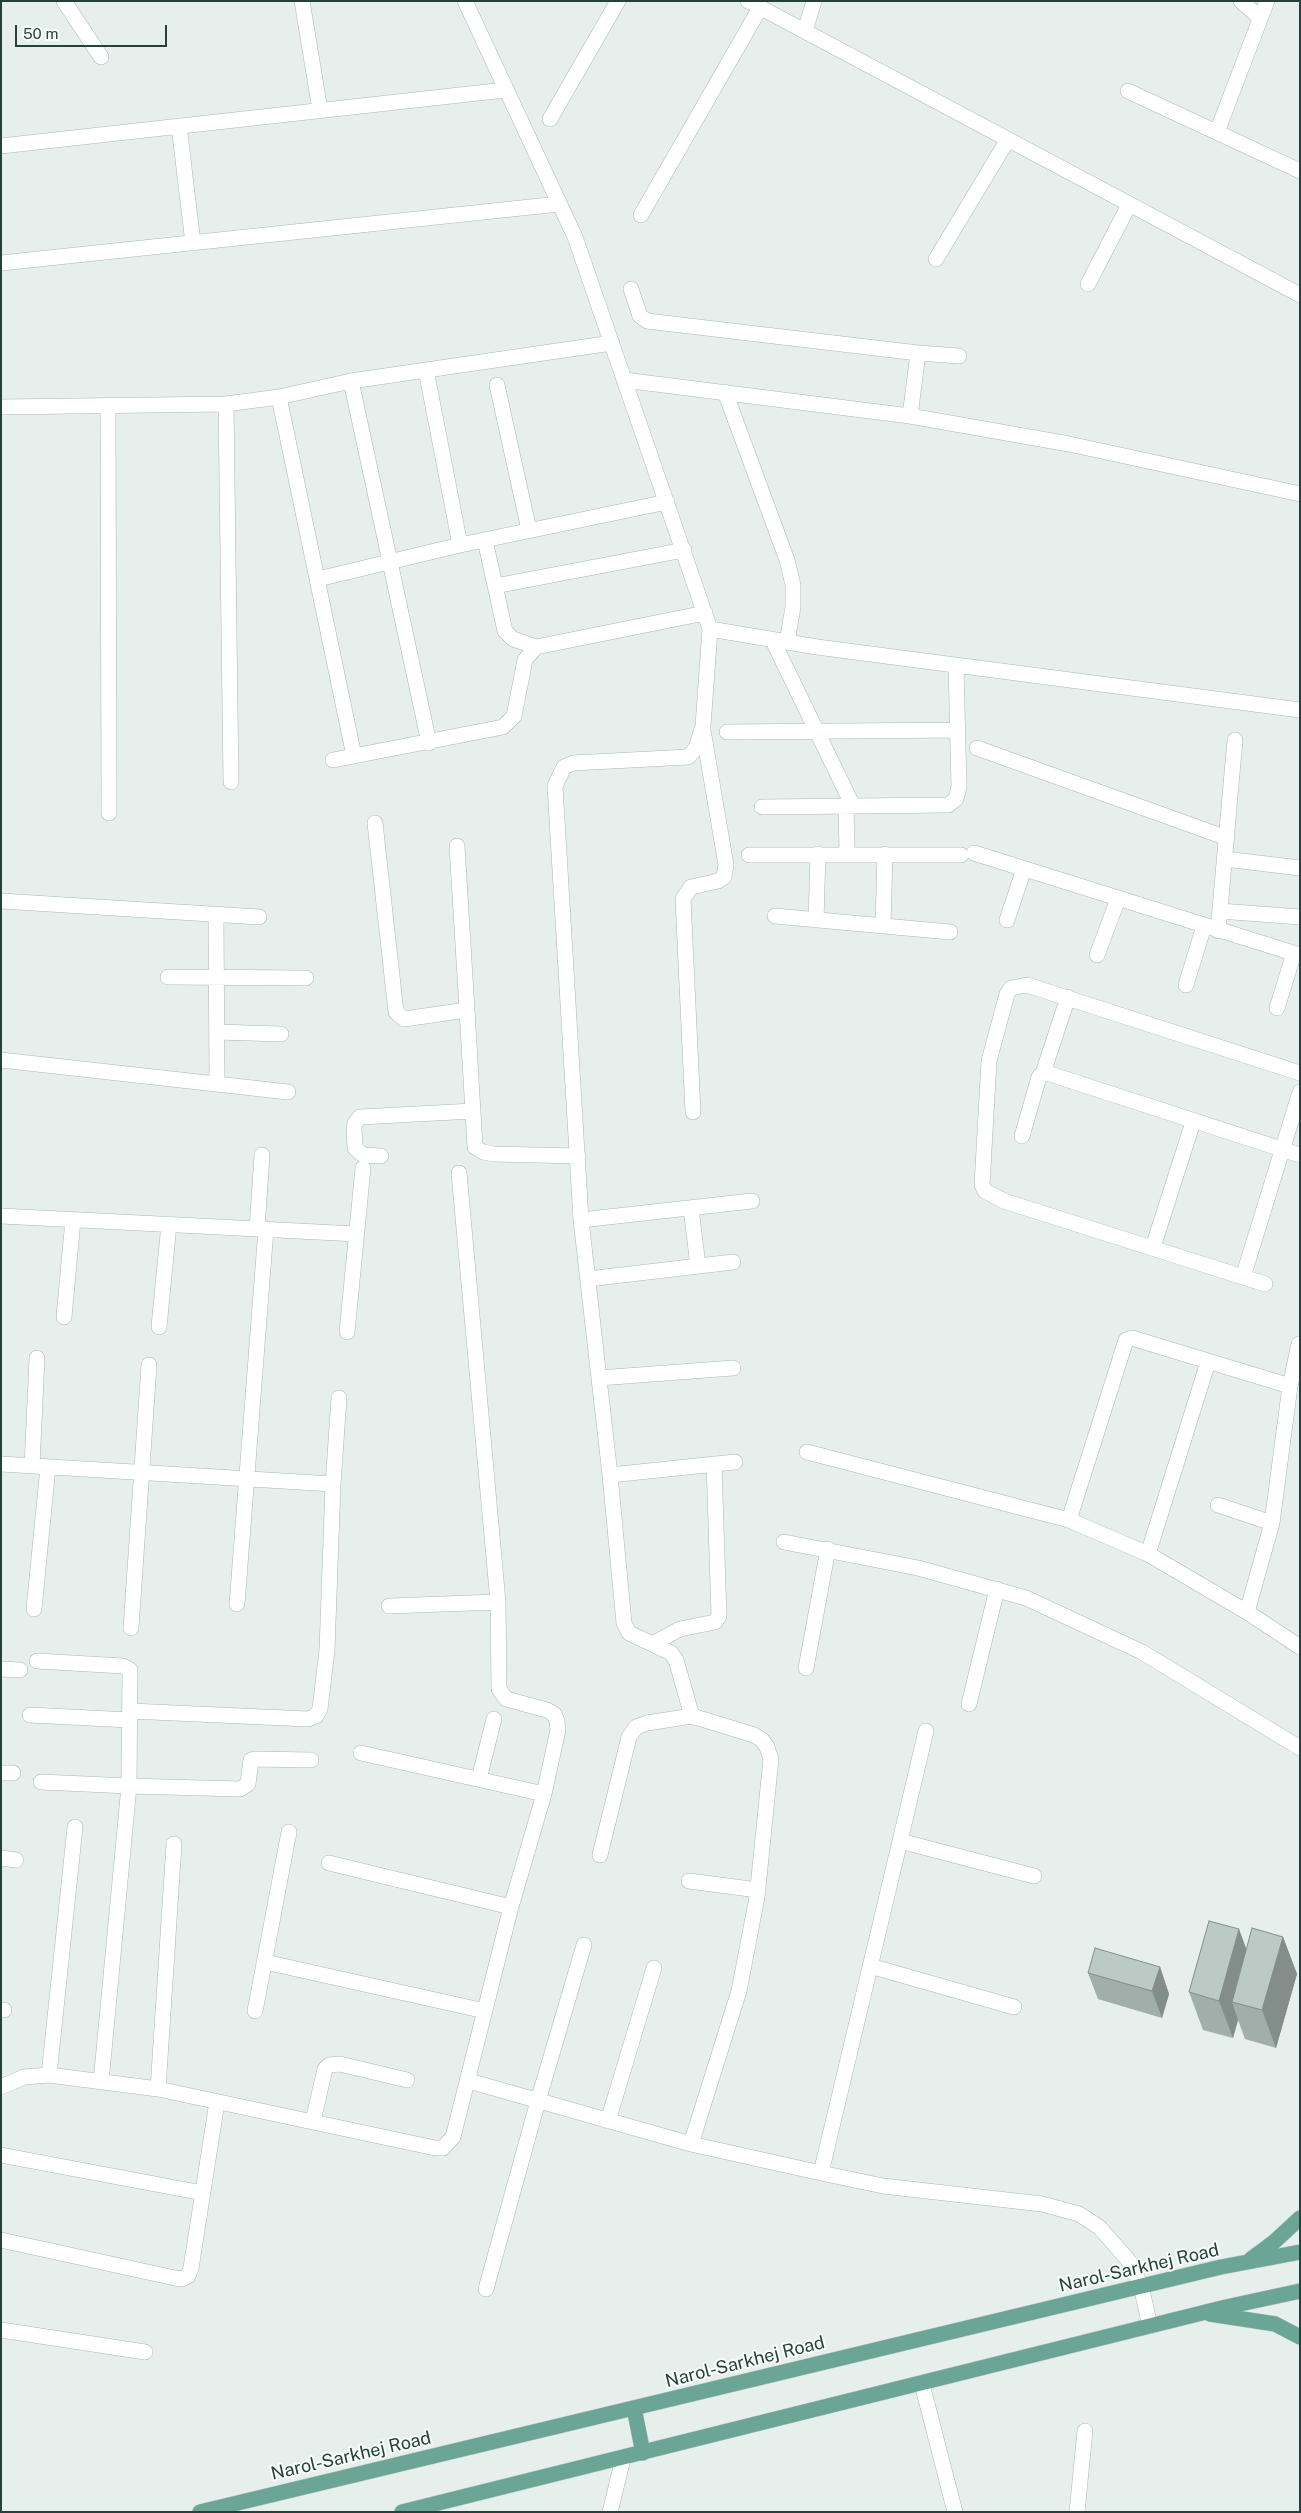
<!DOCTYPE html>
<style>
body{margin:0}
#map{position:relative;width:1301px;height:2513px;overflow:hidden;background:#e6efeb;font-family:"Public Sans",sans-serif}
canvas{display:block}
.frame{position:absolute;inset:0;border:2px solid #24423a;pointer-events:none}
.scale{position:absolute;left:15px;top:25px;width:152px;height:22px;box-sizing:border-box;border:2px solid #24423a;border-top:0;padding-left:6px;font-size:15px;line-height:18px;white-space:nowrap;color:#24423a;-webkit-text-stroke:4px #f7fbf9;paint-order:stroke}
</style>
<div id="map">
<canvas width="1301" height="2513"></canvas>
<div class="frame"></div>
<div class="scale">50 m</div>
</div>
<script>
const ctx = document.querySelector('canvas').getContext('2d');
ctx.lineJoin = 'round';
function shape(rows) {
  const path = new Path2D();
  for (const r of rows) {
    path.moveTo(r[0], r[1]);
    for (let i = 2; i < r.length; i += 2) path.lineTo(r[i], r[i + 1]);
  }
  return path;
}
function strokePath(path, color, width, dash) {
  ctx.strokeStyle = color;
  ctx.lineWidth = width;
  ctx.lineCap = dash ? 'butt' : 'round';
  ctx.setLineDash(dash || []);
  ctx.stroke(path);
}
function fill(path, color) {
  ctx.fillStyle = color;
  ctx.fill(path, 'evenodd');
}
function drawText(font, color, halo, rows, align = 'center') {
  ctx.font = font + ' "Public Sans",sans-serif';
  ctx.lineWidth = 4;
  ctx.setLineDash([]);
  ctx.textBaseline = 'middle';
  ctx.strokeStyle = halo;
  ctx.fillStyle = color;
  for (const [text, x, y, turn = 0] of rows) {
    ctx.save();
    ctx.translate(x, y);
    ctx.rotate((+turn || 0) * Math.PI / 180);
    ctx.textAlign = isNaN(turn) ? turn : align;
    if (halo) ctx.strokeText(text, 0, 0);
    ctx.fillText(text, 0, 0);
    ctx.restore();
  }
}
const minor = shape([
 [64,1,101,57],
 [302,1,320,110],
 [465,1,575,237,710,629,817,647,1300,710],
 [748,1,1300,295],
 [1241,1,1260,18],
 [805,31,814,1],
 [1128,91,1300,171],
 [550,119,618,1],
 [179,126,193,243],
 [1217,132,1267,1],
 [1,146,505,90],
 [641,215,760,8],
 [936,259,1007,141],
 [1,263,559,204],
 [1088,284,1129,205],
 [631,289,640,316,647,321,918,353,910,416],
 [918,353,959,356],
 [426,370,460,545],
 [624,380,910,416,1069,444,1300,494],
 [351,381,429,743],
 [497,385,529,530],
 [725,392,787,560,793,585,793,607,787,642],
 [279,397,354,756],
 [226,404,231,782],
 [1,407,226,404,279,397,351,381,612,343],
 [108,407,109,813],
 [485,540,505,631,513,639,536,647],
 [318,579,460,545,667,502],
 [495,586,684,550],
 [772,639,853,806],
 [727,732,958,730],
 [977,748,1227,838],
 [333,760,503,727,514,716,525,660,536,647,705,613],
 [846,806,847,853],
 [762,807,948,805,956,799,959,787,956,665],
 [375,823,396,1012,404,1019,467,1010,475,1147,483,1152,494,1154,578,1156],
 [457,846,467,1010],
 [974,853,1300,955],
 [749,855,961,855],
 [1225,859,1300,868],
 [1,901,259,917],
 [1220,911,1300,917],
 [216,916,217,1083],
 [775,916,950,932],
 [816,920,818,854],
 [1007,920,1024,869],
 [883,925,885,854],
 [1218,931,1235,740],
 [1097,955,1118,899],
 [168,977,306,978],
 [1186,985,1204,926],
 [1277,1008,1294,953],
 [217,1032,281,1034],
 [1,1060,288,1092],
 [1043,1073,1068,997],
 [693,1112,683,899,691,887,718,881,724,877,726,865,703,730],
 [1022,1136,1039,1077,1043,1073,1047,1073,1300,1155],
 [381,1156,363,1155,355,1148,354,1128,355,1123,360,1117,473,1111],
 [691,1208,698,1266],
 [1,1216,357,1234],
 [581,1220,752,1201],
 [257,1229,262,1155],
 [1153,1247,1193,1122],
 [1243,1277,1300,1092],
 [588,1279,733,1262],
 [1265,1284,1004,1201,985,1191,982,1185,989,1061,1007,994,1011,988,1027,985,1300,1073],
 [64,1317,73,1220],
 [159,1327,169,1224],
 [347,1332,363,1168],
 [599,1378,733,1368],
 [1290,1386,1299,1344],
 [807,1452,1069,1520],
 [1,1464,333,1484],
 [32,1466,37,1358],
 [610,1475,735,1462],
 [1218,1505,1272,1523],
 [784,1542,918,1568,1026,1598,1142,1652,1300,1748],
 [1148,1554,1208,1362],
 [237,1604,266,1229],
 [389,1606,498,1602],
 [34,1609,48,1467],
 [1247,1612,1148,1554,1069,1520,1126,1340,1132,1338,1290,1386,1272,1523,1247,1612,1300,1647],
 [131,1628,149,1365],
 [652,1644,680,1629,715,1622,719,1616,714,1464],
 [37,1661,123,1666,130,1670,129,1786,240,1789,248,1784,251,1760,254,1759,311,1760],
 [806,1668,828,1549],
 [1,1669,20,1670],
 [969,1704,997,1589],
 [130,1711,308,1719,316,1716,320,1709,327,1650,333,1484,339,1398],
 [30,1715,130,1720],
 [361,1753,544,1794],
 [1,1773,13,1773],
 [479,1779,494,1719],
 [41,1782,129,1786,101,2082],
 [900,1841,926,1731],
 [600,1855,629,1737,636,1727,647,1723,692,1716],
 [1,1858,16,1860],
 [329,1863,511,1907],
 [1034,1876,900,1841,821,2173,883,2186,1042,2204,1079,2214,1099,2227,1129,2261,1141,2286,1150,2326],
 [689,1881,758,1890],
 [265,1962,485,2011],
 [870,1966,1014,2007],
 [1,2010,4,2010],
 [255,2011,289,1832],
 [49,2075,75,1827],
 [469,2081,691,2144,739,1991,757,1897,771,1759,767,1747,762,1740,754,1735,692,1716,676,1660,671,1653,629,1633,624,1623,610,1475,581,1220,555,786,564,767,573,763,688,757,696,748,703,726,710,629],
 [1,2087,24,2077,49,2075,158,2089,435,2148,443,2148,453,2137,511,1907,544,1794,558,1730,557,1721,554,1714,547,1710,506,1699,499,1689,498,1602,459,1173],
 [158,2089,174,1844],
 [313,2121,325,2069,329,2065,340,2064,407,2080],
 [608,2121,654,1968],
 [691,2144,821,2173],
 [1,2155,203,2193],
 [1,2240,175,2278,182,2279,188,2276,191,2268,217,2102],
 [486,2289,538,2101,584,1945],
 [1,2330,145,2352],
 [922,2384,955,2512],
 [610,2512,623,2459],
 [1077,2512,1085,2431]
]);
const major = shape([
 [1251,2259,1274,2242,1300,2218],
 [1210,2314,1275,2324,1300,2337],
 [634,2408,643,2453],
 [200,2512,1221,2267,1300,2252],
 [402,2512,1226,2307,1300,2291]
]);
const wall = shape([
 [1283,1937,1297,1974,1276,2048,1245,2039,1238,2020,1233,2038,1203,2030,1189,1992,1247,1949],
 [1160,1967,1169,1994,1162,2018,1098,1999,1088,1973]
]);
const shadedWall = shape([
 [1239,1929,1253,1967,1232,2002,1238,2020,1233,2038,1219,2001],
 [1283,1937,1297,1974,1276,2048,1262,2010],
 [1160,1967,1169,1994,1162,2018,1152,1991]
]);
const building = shape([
 [1209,1921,1239,1929,1219,2001,1189,1992,1209,1921],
 [1252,1928,1283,1937,1262,2010,1232,2002,1252,1928],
 [1095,1948,1160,1967,1152,1991,1088,1973,1095,1948]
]);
const streetNames = [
 ["Narol-Sarkhej Road",1139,2268,-13],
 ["Narol-Sarkhej Road",745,2362,-14],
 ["Narol-Sarkhej Road",351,2456,-13]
];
strokePath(minor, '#a8b8b2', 16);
strokePath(major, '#c2cac8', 16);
strokePath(minor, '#fff', 15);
strokePath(major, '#6aa596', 15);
fill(wall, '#a1aea9');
fill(shadedWall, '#838d89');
fill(building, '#bbcac4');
strokePath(building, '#838d89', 1);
drawText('18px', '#24423a', '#f7fbf9', streetNames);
</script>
